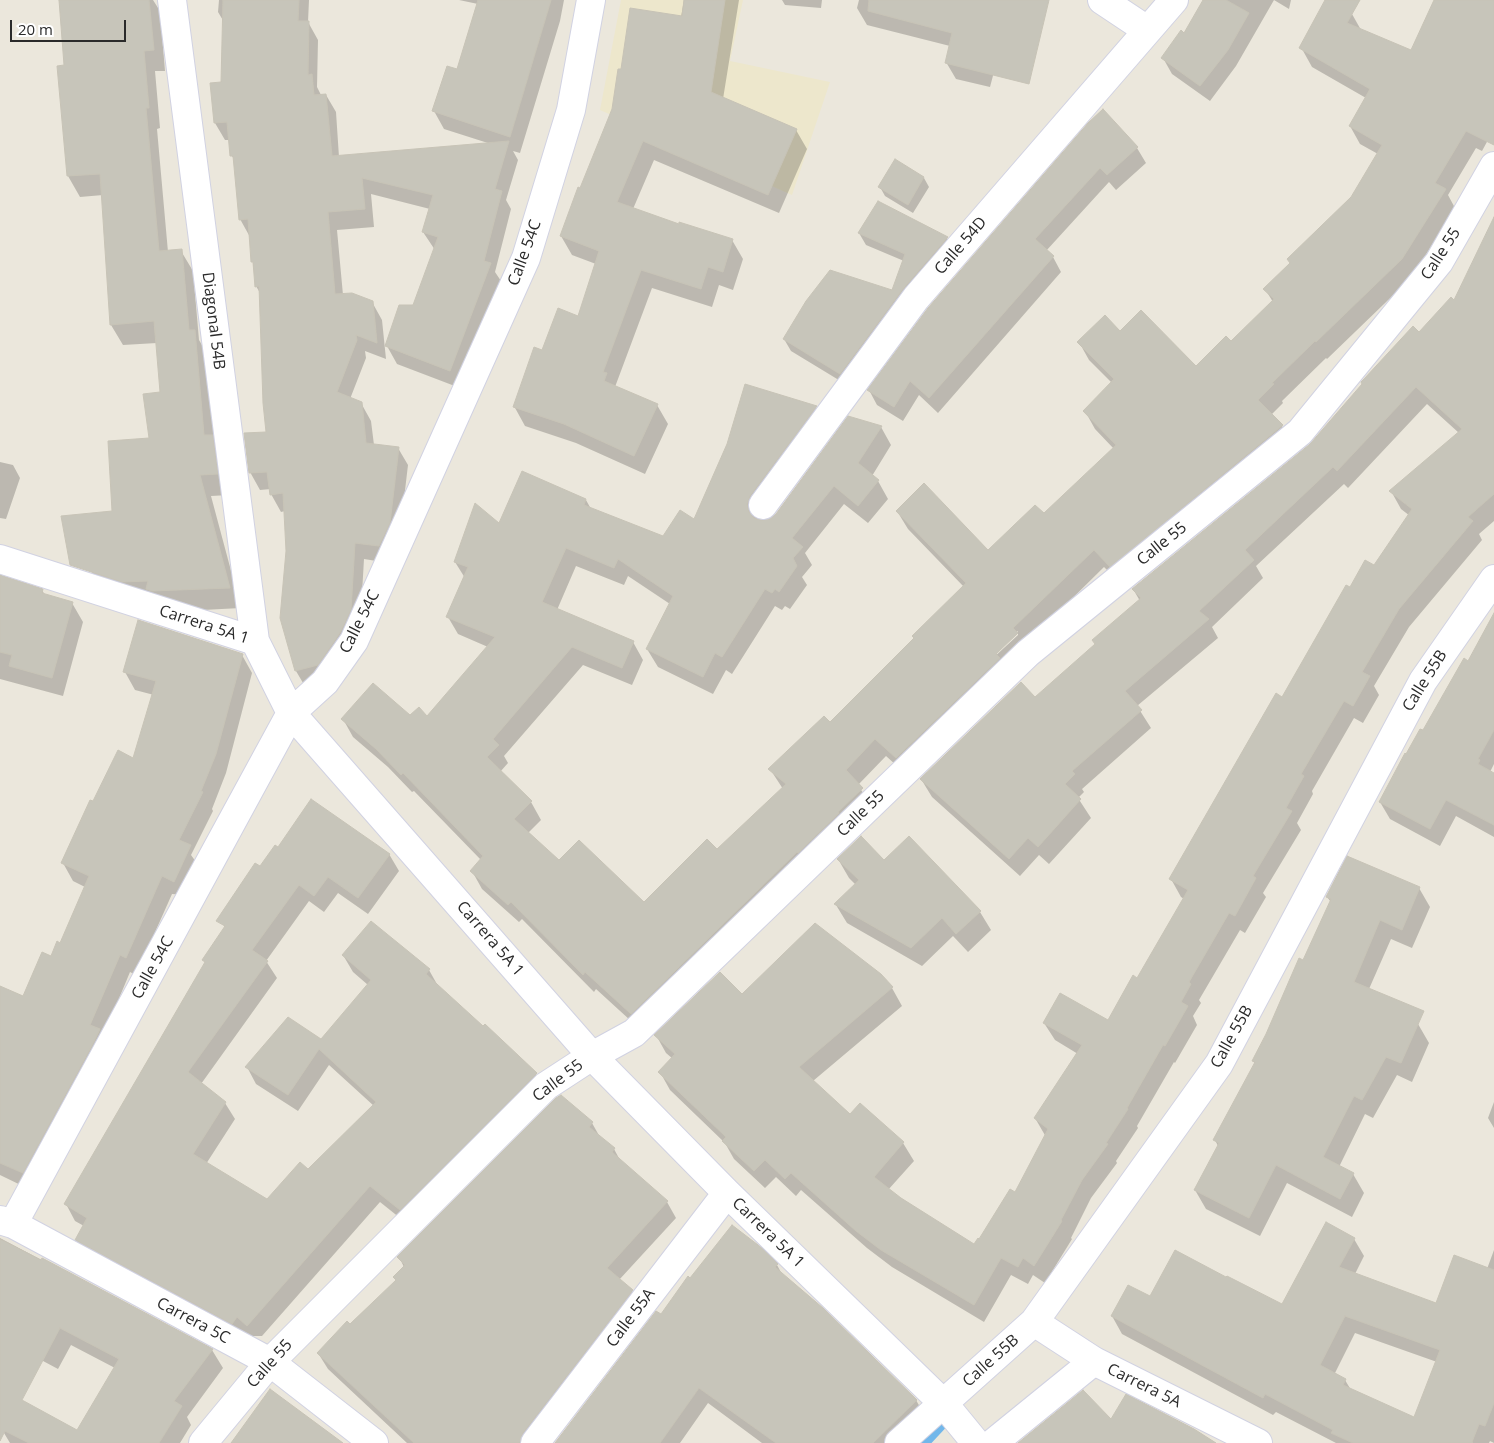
<!DOCTYPE html>
<style>
body{margin:0}
#map{position:relative;width:1494px;height:1443px;overflow:hidden;background:#ebe7dc;font-family:"Open Sans",sans-serif}
canvas{display:block}
.scale{position:absolute;left:10px;top:20px;width:116px;height:22px;box-sizing:border-box;border:2px solid #2a2a2a;border-top:0;padding-left:6px;font-size:15px;line-height:18px;white-space:nowrap;color:#2a2a2a;-webkit-text-stroke:4px #fff;paint-order:stroke}
</style>
<div id="map">
<canvas width="1494" height="1443"></canvas>
<div class="scale">20 m</div>
</div>
<script>
const ctx = document.querySelector('canvas').getContext('2d');
ctx.lineJoin = 'round';
function fill(path, color) {
  ctx.fillStyle = color;
  ctx.fill(path, 'evenodd');
}
function shape(rows) {
  const path = new Path2D();
  for (const r of rows) {
    path.moveTo(r[0], r[1]);
    for (let i = 2; i < r.length; i += 2) path.lineTo(r[i], r[i + 1]);
  }
  return path;
}
function strokePath(path, color, width, dash) {
  ctx.strokeStyle = color;
  ctx.lineWidth = width;
  ctx.lineCap = dash ? 'butt' : 'round';
  ctx.setLineDash(dash || []);
  ctx.stroke(path);
}
function drawText(font, color, halo, rows, align = 'center') {
  ctx.font = font + ' "Open Sans",sans-serif';
  ctx.lineWidth = 4;
  ctx.setLineDash([]);
  ctx.textBaseline = 'middle';
  ctx.strokeStyle = halo;
  ctx.fillStyle = color;
  for (const [text, x, y, turn = 0] of rows) {
    ctx.save();
    ctx.translate(x, y);
    ctx.rotate((+turn || 0) * Math.PI / 180);
    ctx.textAlign = isNaN(turn) ? turn : align;
    if (halo) ctx.strokeText(text, 0, 0);
    ctx.fillText(text, 0, 0);
    ctx.restore();
  }
}
const education = shape([
 [621,0,743,0,730,61,830,82,792,195,600,110]
]);
const shadow = shape([
 [60,0,153,0,160,11,165,71,155,71,160,128,157,129,168,252,181,251,193,271,199,340,206,352,214,439,224,457,229,495,211,496,241,608,164,612,103,592,91,571,113,513,150,440,161,393,157,343,123,345,111,325,103,195,80,197,68,176,65,66],
 [219,0,309,0,308,22,318,40,317,87,321,95,326,95,336,112,339,157,491,144,444,129,434,111,458,70,478,4,459,0,564,0,560,21,520,153,513,151,518,160,506,200,511,209,495,272,501,281,460,388,397,364,387,346,413,306,435,250,423,232,430,209,371,194,374,227,337,230,343,295,372,302,382,320,386,359,365,351,366,358,350,399,361,403,371,421,374,445,398,448,408,465,399,541,389,563,364,559,360,628,306,688,296,671,285,511,281,512,271,494,271,489,260,490,250,472,268,433,260,293,256,286,250,237,240,219,235,161,232,156,230,140,225,140,215,123,211,84,222,83,224,22,218,12],
 [684,0,739,0,723,99,796,130,807,149,779,213,654,160,633,209,679,226,732,240,743,259,733,290,719,285,712,307,652,288,615,387,657,405,668,424,645,474,576,443,525,426,514,406,543,352,578,318,596,264,572,255,561,236,613,109,622,71,681,17],
 [782,0,822,0,821,8,785,5],
 [859,0,1013,0,990,87,956,79,946,62,950,46,867,25,857,8],
 [1204,0,1274,0,1236,66,1210,101,1172,74,1163,58,1184,34],
 [1274,0,1291,0,1289,9],
 [1435,0,1494,0,1494,129,1482,151,1476,148,1448,195,1455,208,1412,277,1327,359,1326,358,1282,401,1283,403,1271,415,1282,426,1293,444,1121,584,1104,567,1024,646,907,775,886,756,858,785,872,807,642,1031,596,989,594,992,522,919,519,922,482,889,472,871,481,860,414,791,412,792,388,767,353,737,343,719,427,717,488,647,458,634,448,617,465,578,455,562,500,525,586,500,591,509,663,537,694,521,816,407,826,425,760,514,758,521,769,521,881,427,891,445,872,476,878,481,888,499,868,523,844,504,805,553,812,565,802,577,807,585,790,609,785,606,782,610,775,606,732,674,726,670,713,694,658,667,647,649,670,604,628,576,624,585,576,566,557,610,633,642,643,660,632,685,583,665,504,756,508,763,500,772,531,802,541,820,528,833,559,862,644,904,717,850,783,789,770,769,830,724,964,587,908,529,897,511,988,551,1044,515,1114,449,1095,429,1085,411,1112,383,1089,360,1079,342,1120,333,1196,368,1231,342,1273,302,1265,289,1291,264,1352,198,1378,154,1360,144,1350,126,1366,98,1312,67,1302,49,1352,14,1361,30,1412,52],
 [1018,631,1018,635,992,659,990,657],
 [1103,111,1137,148,1146,163,1116,190,1109,182,1046,251,1053,257,1061,272,938,413,919,395,903,421,877,405,869,390],
 [895,161,924,178,929,187,913,213,885,196,880,187],
 [879,203,947,238,954,250,847,385,791,351,784,339,892,291,904,261,866,245,859,233],
 [1494,240,1494,521,1479,534,1482,540,1409,627,1374,686,1379,695,1363,723,1354,718,1312,791,1313,794,1297,823,1301,830,1263,893,1266,897,1245,933,1240,930,1199,1000,1201,1003,1193,1016,1197,1025,1175,1063,1174,1062,1137,1126,1138,1128,1116,1161,1117,1163,1091,1198,1071,1238,1072,1239,1045,1283,1033,1275,1028,1284,1011,1275,984,1322,892,1267,867,1248,801,1190,796,1196,776,1177,765,1188,734,1159,725,1143,670,1090,660,1072,673,1059,666,1053,656,1035,742,996,892,988,902,1006,813,1081,851,1115,860,1105,903,1143,914,1161,888,1190,975,1246,1015,1194,1046,1137,1035,1118,1078,1054,1055,1040,1044,1023,1108,1022,1138,980,1184,899,1181,897,1171,879,1350,588,1375,567,1410,516,1401,509,1391,491,1459,433,1427,404,1348,488,1344,484,1256,566,1263,578,1212,627,1218,638,1137,706,1151,728,1082,789,1084,792,1078,798,1091,818,1049,864,1039,855,1020,876,932,797,921,779,1035,699,1096,645,1140,601,1133,589,1311,445,1419,334,1455,301],
 [0,462,13,465,20,478,6,519,0,518],
 [0,576,42,590,45,595,72,603,83,622,63,696,0,679],
 [1494,616,1494,764,1490,772,1494,774,1494,837,1456,816,1440,846,1390,819,1380,802,1469,662],
 [242,655,252,673,226,773,212,809,213,811,191,855,196,862,186,895,172,894,136,975,130,972,103,1037,33,1191,0,1175,0,987,24,997,61,944,85,887,73,881,63,863,94,803,134,760,154,695,135,690,125,672],
 [278,849,389,854,399,871,368,914,338,893,324,912,309,901,266,961,277,978,201,1084,225,1103,235,1119,206,1164,267,1200,308,1171,374,1106,329,1065,298,1111,256,1084,247,1067,321,1040,368,985,353,972,343,955,429,970,438,986,483,1028,485,1026,536,1074,546,1091,410,1226,380,1202,262,1336,251,1336,247,1333,242,1340,86,1256,76,1240,84,1226,75,1221,66,1204,206,963,204,960,225,928,223,924,260,868],
 [838,859,883,862,980,912,991,930,968,952,953,936,922,966,847,923,836,905,856,885,849,878],
 [1419,888,1430,907,1412,948,1391,939,1369,989,1418,1024,1429,1043,1412,1082,1397,1075,1373,1118,1365,1114,1339,1167,1353,1174,1364,1193,1352,1217,1287,1183,1260,1236,1206,1209,1195,1190,1218,1146,1215,1140,1255,1064,1253,1061,1304,962,1331,902,1327,897],
 [561,1096,592,1123,601,1139,614,1149,621,1162,667,1202,676,1218,619,1280,632,1291,641,1307,531,1443,407,1443,328,1369,318,1353,397,1281,404,1267,399,1257],
 [1494,1102,1494,1128,1488,1118],
 [0,1238,212,1350,223,1368,187,1417,191,1425,180,1443,10,1443,1,1428,78,1432,115,1368,71,1345,58,1369,0,1338],
 [1354,1239,1364,1256,1355,1274,1437,1304,1487,1269,1494,1250,1494,1443,1490,1441,1489,1443,1336,1443,1276,1412,1273,1415,1122,1334,1112,1316,1151,1298,1283,1306],
 [1355,1333,1437,1362,1415,1419,1351,1390,1345,1380,1335,1373],
 [777,1265,783,1276,916,1400,925,1416,898,1443,762,1443,708,1403,680,1443,565,1443,691,1280]
]);
const stream = shape([
 [924,1443,952,1413]
]);
const building = shape([
 [59,0,149,0,154,50,144,51,149,108,146,108,159,251,182,249,189,330,195,330,204,435,213,435,218,474,200,475,230,588,152,591,146,589,148,581,122,582,70,565,61,516,112,511,108,441,149,438,143,394,160,392,154,321,110,325,100,174,67,176,57,66,64,65,59,0],
 [223,0,299,0,298,21,309,21,308,75,312,74,314,95,326,94,332,156,509,141,495,189,502,191,484,261,491,263,450,371,385,346,399,305,413,305,438,237,422,232,433,195,362,178,365,209,328,212,335,294,352,293,373,301,377,343,356,335,357,340,337,392,362,402,366,443,399,447,390,523,379,546,355,543,351,610,340,633,318,665,295,671,280,618,286,551,283,493,270,495,267,472,249,473,244,433,266,432,263,403,259,286,255,287,253,262,251,262,248,219,239,220,233,156,230,156,227,122,214,123,210,83,221,82,223,0],
 [478,0,551,0,510,137,432,111,447,66,457,69,478,0],
 [684,0,725,0,711,92,797,129,768,195,643,141,617,202,679,224,679,222,733,239,723,272,708,267,701,289,641,270,603,372,607,373,604,381,658,404,634,456,564,424,513,407,534,347,542,350,558,308,578,316,599,251,560,236,578,187,580,188,612,109,618,69,621,69,630,8,682,16,684,0],
 [869,0,1049,0,1029,84,945,63,952,33,868,11,869,0],
 [1203,0,1226,0,1249,13,1228,50,1200,86,1161,58,1181,30,1184,33,1203,0],
 [1325,0,1360,0,1347,23,1411,50,1434,0,1494,0,1494,145,1466,131,1435,183,1446,189,1402,259,1316,342,1315,341,1272,383,1274,384,1258,400,1283,425,1110,567,1094,550,1013,628,1018,633,996,654,1000,658,896,758,875,739,846,770,863,788,838,812,839,813,798,853,797,852,631,1014,585,972,583,975,511,902,508,905,470,871,483,856,403,773,401,775,376,749,341,719,373,683,410,715,419,707,427,716,495,637,446,617,468,567,454,562,475,503,499,523,522,471,586,499,584,505,663,536,680,510,694,519,727,444,745,384,817,406,750,496,747,504,749,512,754,518,761,520,769,519,776,514,848,416,882,426,858,463,879,480,858,506,834,486,792,538,803,547,793,558,797,566,779,592,775,589,772,593,765,589,722,657,715,653,703,677,646,649,673,596,618,559,614,568,566,548,542,602,634,641,622,668,572,647,493,739,499,745,487,757,532,801,514,819,559,860,579,840,644,902,707,839,717,849,786,784,768,769,824,716,830,722,914,638,912,636,966,583,896,511,924,483,988,550,1035,505,1044,513,1116,445,1083,411,1114,379,1077,342,1105,315,1120,331,1141,310,1196,366,1226,336,1231,341,1274,299,1263,289,1290,263,1287,259,1351,197,1382,145,1349,126,1370,89,1299,48,1325,0],
 [1103,109,1138,147,1107,175,1100,168,1035,239,1054,256,929,398,910,381,894,407,867,390,928,308,1088,123,1103,109],
 [895,159,924,177,908,205,878,187,895,159],
 [878,201,948,237,903,289,840,374,783,339,806,301,830,270,892,290,905,254,858,233,878,201],
 [1494,217,1494,494,1468,517,1473,521,1399,609,1362,672,1370,676,1353,706,1344,701,1301,774,1304,776,1286,808,1292,811,1253,876,1256,878,1235,916,1229,913,1189,982,1191,984,1181,1002,1188,1006,1165,1046,1163,1045,1127,1108,1128,1109,1106,1143,1108,1144,1082,1180,1061,1220,1062,1221,1034,1266,1023,1258,1018,1267,1001,1258,974,1305,881,1250,856,1231,791,1173,785,1179,765,1160,754,1171,722,1141,726,1137,658,1072,675,1054,654,1035,720,972,742,994,815,923,881,974,893,987,799,1067,850,1114,860,1103,904,1142,874,1177,901,1198,974,1244,978,1238,979,1239,1010,1189,1015,1192,1048,1129,1034,1118,1082,1045,1043,1023,1060,993,1108,1020,1133,975,1137,978,1188,890,1169,879,1276,693,1282,697,1346,585,1350,587,1365,560,1374,565,1412,509,1389,491,1462,429,1416,387,1337,471,1333,467,1245,550,1254,560,1199,611,1209,619,1125,691,1142,710,1072,771,1075,774,1065,784,1081,799,1038,847,1028,838,1009,859,920,779,1021,682,1035,697,1095,644,1092,640,1141,598,1132,589,1310,444,1362,384,1361,382,1364,379,1413,326,1419,332,1451,297,1454,300,1494,217],
 [0,575,43,589,42,593,73,602,52,678,9,666,12,655,0,652,0,575],
 [1494,613,1494,730,1478,759,1480,760,1478,764,1494,773,1494,825,1446,800,1430,829,1379,802,1405,753,1406,754,1420,729,1423,730,1464,658,1468,661,1494,613],
 [138,620,243,654,216,754,201,791,203,792,179,840,191,845,174,882,162,876,126,958,120,955,90,1025,100,1029,94,1042,23,1173,0,1163,0,986,23,996,42,952,51,956,57,941,60,943,89,876,61,863,90,800,93,801,118,750,133,758,156,681,123,672,138,620],
 [311,799,390,854,358,898,328,877,314,896,299,885,252,950,268,961,188,1072,226,1102,193,1154,267,1199,300,1162,308,1169,376,1102,319,1049,288,1095,245,1067,288,1017,321,1039,371,980,342,955,371,921,430,969,426,974,483,1026,485,1024,537,1073,400,1210,370,1186,247,1326,237,1317,232,1324,75,1240,87,1218,64,1204,205,962,202,960,225,926,216,921,255,863,260,866,275,845,278,847,311,799],
 [861,836,884,860,909,836,981,911,956,934,942,918,911,948,834,904,859,880,837,859,861,836],
 [1347,856,1420,887,1402,930,1380,920,1354,982,1424,1011,1401,1063,1386,1057,1362,1100,1354,1096,1323,1157,1354,1173,1340,1199,1276,1165,1249,1218,1194,1190,1219,1143,1213,1140,1255,1062,1252,1061,1266,1034,1299,958,1303,960,1331,899,1326,897,1347,856],
 [561,1095,593,1122,589,1127,615,1148,612,1152,668,1201,607,1268,633,1290,523,1433,520,1443,414,1443,317,1353,347,1321,350,1324,396,1280,393,1277,405,1265,397,1257,556,1098,561,1095],
 [1326,1222,1355,1238,1339,1267,1436,1303,1454,1255,1494,1270,1494,1403,1485,1426,1479,1424,1472,1442,1473,1443,1353,1443,1331,1433,1333,1430,1265,1394,1263,1398,1111,1316,1128,1285,1150,1296,1175,1250,1226,1277,1227,1276,1282,1304,1326,1222],
 [1345,1316,1440,1350,1414,1417,1343,1385,1346,1379,1320,1365,1345,1316],
 [732,1225,762,1248,778,1264,775,1267,823,1308,917,1400,873,1443,776,1443,699,1388,660,1443,555,1443,656,1311,661,1314,688,1276,690,1278,732,1225],
 [0,1239,41,1260,42,1258,59,1267,213,1349,174,1401,182,1406,159,1443,29,1443,5,1431,0,1441,0,1239],
 [60,1328,119,1359,77,1430,22,1400,60,1328],
 [270,1389,343,1443,231,1443,270,1389],
 [1083,1390,1111,1419,1126,1394,1194,1429,1216,1443,1018,1443,1083,1390]
]);
const minor = shape([
 [172,0,255,641],
 [1102,0,1147,30],
 [763,505,916,298,1174,0],
 [0,559,255,641,291,713,592,1056,727,1193,944,1404,976,1443],
 [0,1220,13,1224,270,1362,374,1443],
 [13,1224,291,713,325,682,354,641,526,258,571,110,591,0],
 [1034,1322,1094,1361,1258,1443],
 [203,1443,270,1362,546,1086,592,1056,634,1033,1028,653,1300,432,1439,262,1494,166],
 [535,1443,727,1193],
 [899,1443,1034,1322,1219,1064,1423,681,1494,579],
 [993,1443,1094,1361]
]);
const streetNames = [
 ["Calle 54D",961,246,-49],
 ["Calle 54C",525,253,-70],
 ["Calle 55",1441,254,-57],
 ["Diagonal 54B",213,321,83],
 ["Calle 55",1162,544,-39],
 ["Calle 54C",360,622,-63],
 ["Carrera 5A 1",204,625,18],
 ["Calle 55B",1425,681,-58],
 ["Calle 55",861,814,-44],
 ["Carrera 5A 1",490,939,49],
 ["Calle 54C",153,968,-61],
 ["Calle 55B",1232,1037,-61],
 ["Calle 55",558,1081,-37],
 ["Carrera 5A 1",768,1233,44],
 ["Calle 55A",631,1318,-53],
 ["Carrera 5C",193,1321,28],
 ["Calle 55B",991,1361,-42],
 ["Calle 55",270,1364,-48],
 ["Carrera 5A",1144,1386,26]
];
fill(education, '#ede7cc');
fill(shadow, '#0003');
strokePath(stream, '#72b7ea', 11);
fill(building, '#c7c5ba');
strokePath(building, '#c7c3b6', 1);
strokePath(minor, '#d1d2e2', 30);
strokePath(minor, '#fff', 28);
drawText('16px', '#2a2a2a', '#fff', streetNames);
</script>
